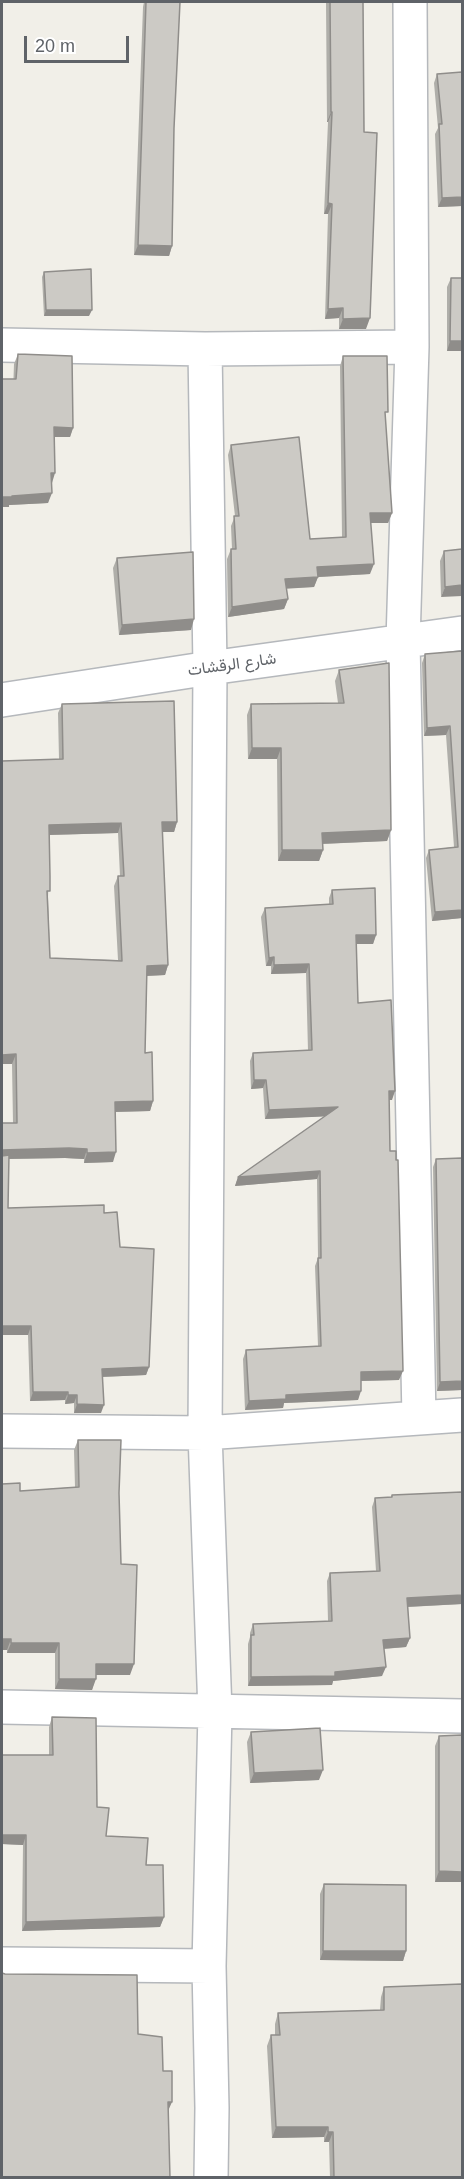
<!DOCTYPE html>
<meta charset="utf-8">
<style>
body{margin:0}
#map{position:relative;width:464px;height:2179px;overflow:hidden;background:#f1efe8;font-family:Helvetica,sans-serif}
canvas{display:block}
.frame{position:absolute;inset:0;border:3px solid #5f6368;pointer-events:none}
.scale{position:absolute;left:24px;top:36px;width:105px;height:27px;box-sizing:border-box;border:3px solid #5f6368;border-top:0;padding-left:8px;font-size:18px;line-height:21px;white-space:nowrap;color:#5f6368;-webkit-text-stroke:4px #fff;paint-order:stroke}
</style>
<div id="map">
<canvas width="464" height="2179"></canvas>
<div class="frame"></div>
<div class="scale">20 m</div>
</div>
<script>
const ctx = document.querySelector('canvas').getContext('2d');
ctx.lineJoin = 'round';
function shape(rows) {
  const path = new Path2D();
  for (const r of rows) {
    path.moveTo(r[0], r[1]);
    for (let i = 2; i < r.length; i += 2) path.lineTo(r[i], r[i + 1]);
  }
  return path;
}
function strokePath(path, color, width, dash) {
  ctx.strokeStyle = color;
  ctx.lineWidth = width;
  ctx.lineCap = dash ? 'butt' : 'round';
  ctx.setLineDash(dash || []);
  ctx.stroke(path);
}
function fill(path, color) {
  ctx.fillStyle = color;
  ctx.fill(path, 'evenodd');
}
function drawText(font, color, halo, rows, align = 'center') {
  ctx.font = font + ' Helvetica,Vazirmatn,sans-serif';
  ctx.lineWidth = 6;
  ctx.setLineDash([]);
  ctx.textBaseline = 'middle';
  ctx.strokeStyle = halo;
  ctx.fillStyle = color;
  for (const [text, x, y, turn = 0] of rows) {
    ctx.save();
    ctx.translate(x, y);
    ctx.rotate((+turn || 0) * Math.PI / 180);
    ctx.textAlign = isNaN(turn) ? turn : align;
    if (halo) ctx.strokeText(text, 0, 0);
    ctx.fillText(text, 0, 0);
    ctx.restore();
  }
}
const street = shape([
 [410,2,412,347,403,641,419,1418],
 [2,345,205,349,412,347],
 [205,349,210,668,205,1433,215,1712,209,1966,212,2108,211,2178],
 [2,700,210,668,462,633],
 [2,1431,205,1433,462,1415],
 [2,1707,462,1716],
 [2,1964,209,1966]
]);
const wall = shape([
 [144,2,180,2,174,128,172,246,169,256,134,255,143,7],
 [326,2,363,2,366,329,339,329,339,318,325,319,328,214,324,214,328,122,327,122],
 [437,74,462,206,438,207,435,134,438,128,434,83],
 [44,272,89,316,44,316,42,277],
 [451,278,462,351,447,351,447,287],
 [18,354,73,428,70,437,54,437,52,483,48,503,9,505,9,507,14,364],
 [343,356,385,420,392,513,388,523,371,523,370,574,318,577,314,587,286,588,288,599,284,609,228,617,227,559,231,549,232,549,231,526,235,516,228,455,231,445,310,539,342,537,340,366],
 [462,549,441,597,440,561,444,551],
 [117,558,191,630,119,635,113,568],
 [462,651,462,918,432,921,426,858,429,850,454,847,446,735,424,736,422,663,425,654],
 [339,670,391,830,387,841,322,844,323,850,319,861,278,861,277,759,248,759,247,715,251,704,338,703,335,681],
 [62,704,177,822,174,832,162,832,168,965,165,975,147,976,145,1053,153,1101,150,1111,115,1112,113,1162,84,1163,84,1159,65,1158,9,1159,8,1208,104,1213,120,1247,149,1367,146,1375,102,1377,101,1413,74,1413,74,1403,65,1404,65,1400,30,1401,28,1335,2,1335,2,1123,13,1123,12,1064,2,1064,2,761,59,759,58,713],
 [118,833,120,876,118,876,114,886,118,960,50,958,48,897,50,835],
 [332,890,376,935,373,944,356,944,358,1003,392,1100,389,1100,390,1151,399,1380,361,1381,358,1400,284,1403,283,1408,245,1410,243,1359,246,1350,318,1346,315,1266,318,1258,317,1179,235,1186,238,1177,325,1116,265,1119,263,1088,251,1089,250,1061,253,1053,308,1051,306,973,271,974,271,966,266,966,261,917,265,908,329,904,329,898],
 [436,1159,462,1390,437,1391,433,1167],
 [78,1440,119,1493,121,1564,130,1675,96,1675,92,1690,55,1689,55,1653,7,1653,7,1650,2,1650,2,1484,20,1491,75,1487,74,1450],
 [392,1495,462,1604,408,1607,410,1638,406,1647,384,1649,382,1676,333,1681,332,1685,248,1686,248,1644,250,1637,250,1633,253,1624,328,1621,327,1581,330,1573,376,1571,372,1507,375,1498,391,1497],
 [52,1717,97,1807,106,1836,146,1865,164,1917,160,1927,22,1931,23,1845,2,1844,2,1755,49,1755,49,1727],
 [251,1732,319,1780,250,1783,247,1742],
 [462,1735,462,1882,435,1882,435,1746,439,1736],
 [324,1884,406,1951,403,1961,320,1960,320,1894],
 [384,1987,462,2178,330,2178,329,2142,324,2142,324,2137,272,2138,267,2046,271,2035,275,2035,275,2024,278,2013,380,2010,381,1997]
]);
const shadedWall = shape([
 [331,112,332,112,328,122,327,122],
 [462,197,462,206,438,207,442,198],
 [328,203,332,204,328,214,324,214],
 [138,245,172,246,169,256,134,255],
 [343,308,339,318,325,319,328,309],
 [46,310,92,310,89,316,44,316],
 [370,318,366,329,339,329,343,319],
 [450,341,462,341,462,351,447,351],
 [54,427,73,428,70,437,51,437],
 [51,473,55,473,52,483,47,483],
 [52,493,48,503,9,505,9,507,2,507,2,497,12,496],
 [370,513,392,513,388,523,367,523],
 [374,564,370,574,318,577,314,587,282,589,285,579,317,567],
 [462,585,462,596,441,597,445,587],
 [288,599,284,609,228,617,232,607],
 [194,619,191,630,119,635,122,625],
 [450,726,446,735,424,736,427,728],
 [252,748,281,748,277,759,248,759],
 [162,822,177,822,174,832,158,832],
 [121,823,118,833,46,835,49,825],
 [391,830,387,841,318,844,322,833],
 [282,850,323,850,319,861,278,861],
 [462,910,462,918,432,921,435,912],
 [356,935,376,935,373,944,353,944],
 [274,957,271,966,266,966,269,958],
 [309,964,306,973,271,974,274,965],
 [168,965,165,975,144,976,147,966],
 [16,1054,12,1064,2,1064,2,1055],
 [254,1080,266,1080,263,1088,251,1089],
 [389,1091,395,1091,392,1100,385,1100],
 [153,1101,150,1111,111,1112,115,1102],
 [338,1107,335,1116,265,1119,269,1110],
 [69,1148,87,1149,84,1159,65,1158,2,1159,2,1150],
 [116,1152,113,1162,84,1163,87,1153],
 [320,1171,317,1179,235,1186,238,1177],
 [2,1326,31,1326,28,1335,2,1335],
 [149,1367,146,1375,99,1377,102,1369],
 [403,1371,399,1380,358,1381,361,1372],
 [462,1381,462,1390,437,1391,440,1382],
 [361,1391,358,1400,284,1403,283,1408,245,1410,249,1401,286,1395],
 [33,1392,68,1392,65,1400,30,1401],
 [68,1395,77,1395,74,1403,65,1404],
 [77,1404,104,1405,101,1413,74,1413],
 [462,1595,462,1604,404,1607,407,1598],
 [410,1638,406,1647,380,1649,383,1640],
 [2,1639,11,1639,7,1650,2,1650],
 [11,1643,59,1643,55,1653,7,1653],
 [96,1664,134,1664,130,1675,92,1675],
 [386,1667,382,1676,333,1681,332,1685,248,1686,251,1677,335,1672],
 [59,1679,96,1679,92,1690,55,1689],
 [323,1770,319,1780,250,1783,254,1773],
 [2,1835,26,1835,23,1845,2,1844],
 [439,1871,462,1872,462,1882,435,1882],
 [164,1917,160,1927,22,1931,26,1922],
 [323,1951,406,1951,403,1961,320,1960],
 [168,2102,172,2102,168,2111],
 [276,2127,328,2127,324,2137,272,2138],
 [328,2132,333,2132,329,2142,324,2142]
]);
const building = shape([
 [146,2,180,2,174,128,172,246,138,245,146,2],
 [330,2,363,2,364,132,377,133,370,318,343,319,343,308,328,309,332,204,328,203,332,112,331,112,330,2],
 [462,72,462,197,442,198,439,124,442,124,437,74,462,72],
 [91,269,92,310,46,310,44,272,91,269],
 [451,278,462,278,462,341,450,341,451,278],
 [18,354,72,356,73,428,54,427,55,473,51,473,52,493,12,496,12,497,2,497,2,379,16,379,18,354],
 [343,356,387,356,388,412,385,412,392,513,370,513,374,564,317,567,318,577,285,579,288,599,232,607,231,549,236,549,234,516,239,516,231,445,299,437,310,539,346,537,343,356],
 [462,549,462,585,445,587,444,551,462,549],
 [193,552,194,619,122,625,117,558,193,552],
 [462,651,462,910,435,912,429,850,458,847,450,726,427,728,425,654,462,651],
 [389,663,391,830,322,833,323,850,282,850,281,748,252,748,251,704,344,703,339,670,389,663],
 [174,701,177,822,162,822,168,965,147,966,145,1053,152,1052,153,1101,115,1102,116,1152,87,1153,87,1149,69,1148,2,1150,2,1123,17,1123,16,1054,2,1055,2,761,63,759,62,704,174,701],
 [121,823,124,876,118,876,122,961,50,958,47,891,50,891,50,876,49,825,121,823],
 [375,888,376,935,356,935,358,1003,391,1000,395,1091,389,1091,390,1151,396,1151,396,1160,398,1160,403,1371,361,1372,361,1391,286,1395,286,1399,249,1401,246,1350,321,1346,318,1258,321,1258,320,1171,238,1177,338,1107,269,1110,266,1080,254,1080,253,1053,312,1050,309,964,274,965,274,957,269,958,265,908,333,904,332,890,375,888],
 [9,1155,8,1208,104,1205,104,1213,117,1212,120,1247,154,1249,149,1367,102,1369,104,1405,77,1404,77,1395,68,1395,68,1392,33,1392,31,1326,2,1326,2,1156,9,1155],
 [462,1158,462,1381,440,1382,436,1159,462,1158],
 [78,1440,121,1440,119,1493,121,1564,137,1565,134,1664,96,1664,96,1679,59,1679,59,1643,11,1643,11,1639,2,1639,2,1484,20,1483,20,1491,79,1487,78,1440],
 [462,1492,462,1595,407,1598,410,1638,383,1640,386,1667,335,1672,335,1676,251,1677,251,1635,254,1635,253,1624,332,1621,330,1573,380,1571,375,1498,392,1497,392,1495,462,1492],
 [52,1717,96,1718,97,1807,109,1808,106,1836,148,1838,146,1865,163,1865,164,1917,26,1922,26,1835,2,1835,2,1755,53,1755,52,1717],
 [320,1728,323,1770,254,1773,251,1732,320,1728],
 [462,1735,462,1872,439,1871,439,1736,462,1735],
 [324,1884,406,1885,406,1951,323,1951,324,1884],
 [2,1973,5,1974,137,1975,138,2034,162,2037,163,2071,172,2071,172,2102,168,2102,170,2178,2,2178,2,1973],
 [462,1984,462,2178,334,2178,333,2132,328,2132,328,2127,276,2127,271,2035,280,2035,278,2013,384,2010,384,1987,462,1984]
]);
const streetNames = [
 ["شارع الرقشات",232,665,-8]
];
strokePath(street, '#b5b8bc', 36);
strokePath(street, '#fff', 33);
fill(wall, '#afaea9');
fill(shadedWall, '#8f8d8a');
fill(building, '#cccac5');
strokePath(building, '#8f8d8a', 1.5);
drawText('16px', '#5f6368', '#fff', streetNames);
</script>
